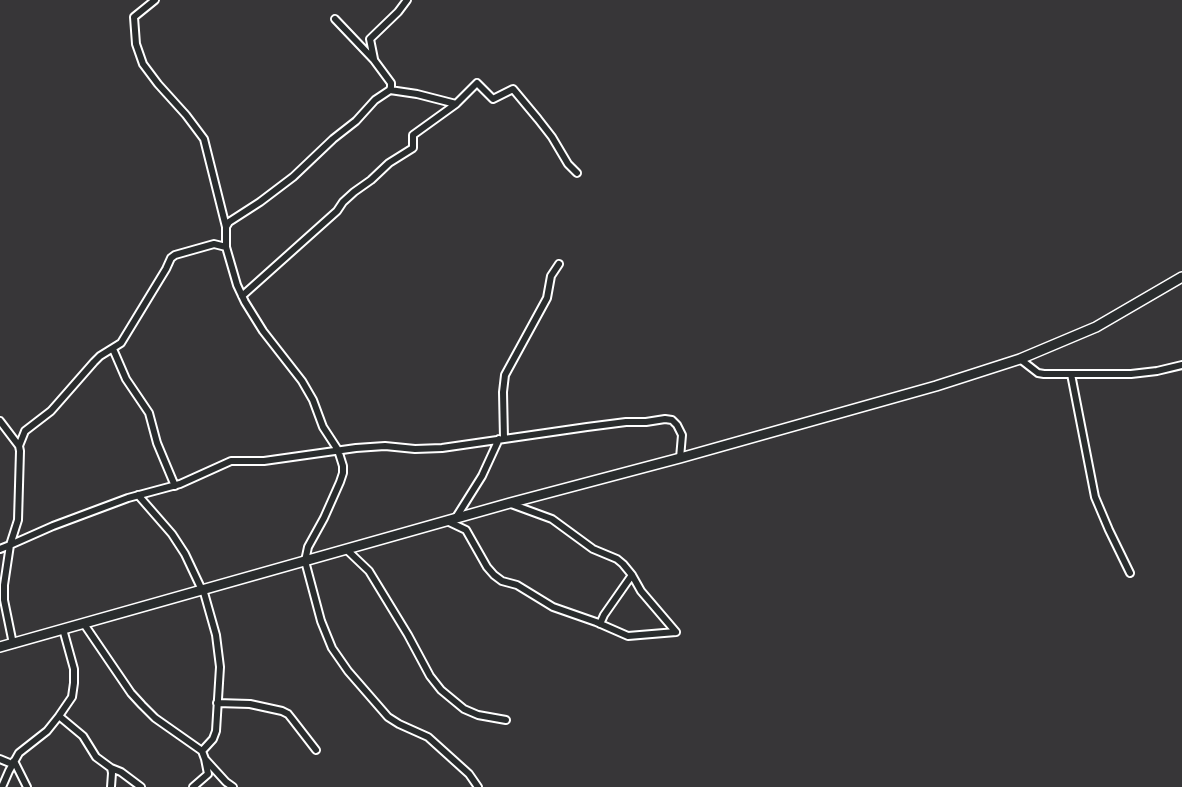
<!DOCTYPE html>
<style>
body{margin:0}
canvas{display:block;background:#373638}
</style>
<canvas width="1182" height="787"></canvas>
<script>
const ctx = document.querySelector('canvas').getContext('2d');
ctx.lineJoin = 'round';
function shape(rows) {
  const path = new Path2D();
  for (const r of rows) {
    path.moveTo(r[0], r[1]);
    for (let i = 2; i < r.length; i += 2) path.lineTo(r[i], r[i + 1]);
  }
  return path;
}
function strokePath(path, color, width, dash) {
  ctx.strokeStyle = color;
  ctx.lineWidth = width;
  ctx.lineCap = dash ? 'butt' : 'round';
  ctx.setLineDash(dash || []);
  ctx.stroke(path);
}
const street = shape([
 [155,0,134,17,136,44,143,64,158,84,186,115,204,139,226,227],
 [335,19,374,60,391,83,391,87,390,90,375,100,356,121,333,139,293,177,260,202,229,222,226,227,226,247,237,285,245,302,263,331,302,381,313,400,323,427,338,450,343,466,343,473,340,482,324,518,308,547,305,561,321,621,332,648,348,671,388,717,399,724,428,737,469,774,478,787],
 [374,59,370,39,398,12,407,0],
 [390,90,417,94,456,104,477,83,493,99,513,89,538,119,552,137,568,164,577,173],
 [242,296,337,211,343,202,354,192,371,180,389,163,413,148,413,135,456,104],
 [113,349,126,379,149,413,157,443,175,486],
 [1020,359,1038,373,1044,374,1131,374,1157,371,1182,365],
 [1071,374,1095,497,1109,530,1130,573],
 [0,421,19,446,20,451,18,520,10,545],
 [504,439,503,392,505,375,547,298,551,276,559,264],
 [19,446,25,431,51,411,94,362,100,356,121,343,166,269,171,258,175,255,214,244,226,247],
 [138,495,172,534,185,554,202,590],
 [511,504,552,519,593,549,617,559,623,564,632,575,641,591,676,632],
 [455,519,482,476,499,439],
 [447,521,466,530,487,567,494,575,502,581,517,585,553,607,596,622,628,636,676,632],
 [10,545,53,526,128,498,180,484,231,461,264,461,356,448,385,446,415,449,442,448,587,427,626,422,646,422,665,419,672,420,677,425,682,435,680,458],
 [0,549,10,545,4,585,4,600,13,644],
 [347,550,369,571,408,635,430,676,441,690,464,709,478,715,506,720],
 [84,624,131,693,142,705,155,718,202,751,205,759],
 [600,624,604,615,632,575],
 [217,703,250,704,282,711,288,714,292,719,316,750],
 [59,716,83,736,96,757,111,768,112,773,111,787],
 [202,751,213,739,216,731,220,667,216,635,203,589],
 [0,759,12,764],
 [14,761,27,787],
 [111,768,121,772,141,787],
 [2,787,9,771,19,753,47,731,59,716,72,697,74,683,74,669,63,629],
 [193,787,208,774,205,759,226,782,233,787]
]);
const secondary = shape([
 [0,647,510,503,680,458,936,386,1020,359,1096,327,1182,277]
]);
strokePath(street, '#fff', 10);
strokePath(secondary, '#fff', 12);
strokePath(street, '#2a2d2e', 6);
strokePath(secondary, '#2a2d2e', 9);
</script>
